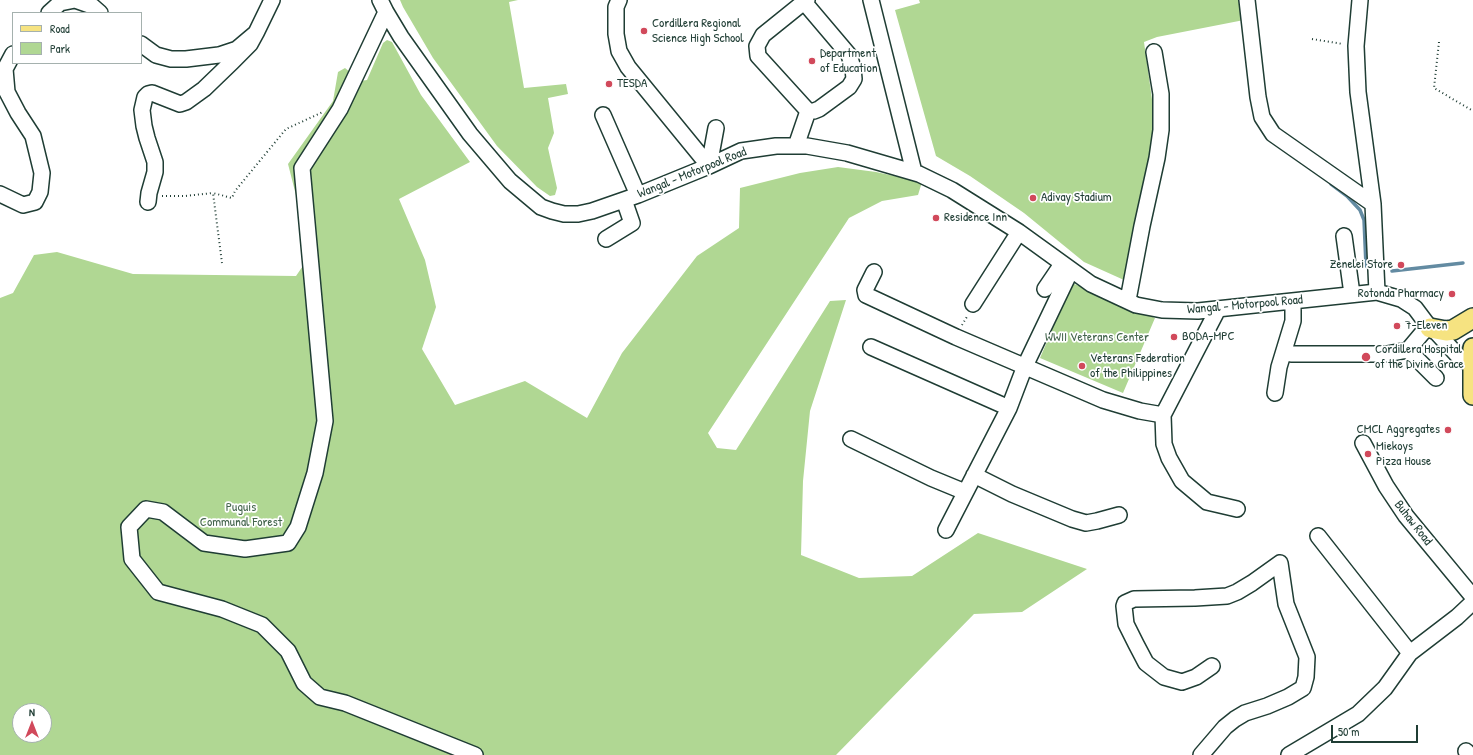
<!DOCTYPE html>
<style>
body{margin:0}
#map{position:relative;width:1473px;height:755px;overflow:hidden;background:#fff;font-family:"Patrick Hand",sans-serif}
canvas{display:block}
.legend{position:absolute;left:12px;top:12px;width:130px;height:52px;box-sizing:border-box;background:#fff;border:1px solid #a5b1ae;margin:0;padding:5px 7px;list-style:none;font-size:12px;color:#1f3d34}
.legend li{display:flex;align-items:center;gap:8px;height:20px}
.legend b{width:20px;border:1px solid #a5b1ae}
.north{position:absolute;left:12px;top:703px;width:40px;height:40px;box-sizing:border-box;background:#fff;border:1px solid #a5b1ae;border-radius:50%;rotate:0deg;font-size:11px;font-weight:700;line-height:16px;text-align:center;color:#1f3d34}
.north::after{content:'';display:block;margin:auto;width:14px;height:18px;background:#d1495b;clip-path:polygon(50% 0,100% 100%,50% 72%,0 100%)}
.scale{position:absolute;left:1331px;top:725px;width:87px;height:18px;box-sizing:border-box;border:2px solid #1f3d34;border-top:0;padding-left:5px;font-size:12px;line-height:14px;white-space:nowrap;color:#1f3d34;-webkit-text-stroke:3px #fff;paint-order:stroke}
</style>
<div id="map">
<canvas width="1473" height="755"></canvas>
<ul class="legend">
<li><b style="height:5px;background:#f6e381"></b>Road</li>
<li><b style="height:11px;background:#b0d793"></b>Park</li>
</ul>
<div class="north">N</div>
<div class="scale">50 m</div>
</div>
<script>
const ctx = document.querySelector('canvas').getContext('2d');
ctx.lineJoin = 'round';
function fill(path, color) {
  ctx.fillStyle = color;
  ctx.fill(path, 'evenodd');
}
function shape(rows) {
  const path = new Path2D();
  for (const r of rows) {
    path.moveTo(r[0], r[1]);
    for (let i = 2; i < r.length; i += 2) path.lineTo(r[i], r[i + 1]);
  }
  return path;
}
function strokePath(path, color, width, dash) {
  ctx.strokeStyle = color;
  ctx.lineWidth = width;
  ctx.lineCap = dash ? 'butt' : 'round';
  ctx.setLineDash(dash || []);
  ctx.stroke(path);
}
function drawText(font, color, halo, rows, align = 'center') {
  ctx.font = font + ' "Patrick Hand",sans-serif';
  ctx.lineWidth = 3.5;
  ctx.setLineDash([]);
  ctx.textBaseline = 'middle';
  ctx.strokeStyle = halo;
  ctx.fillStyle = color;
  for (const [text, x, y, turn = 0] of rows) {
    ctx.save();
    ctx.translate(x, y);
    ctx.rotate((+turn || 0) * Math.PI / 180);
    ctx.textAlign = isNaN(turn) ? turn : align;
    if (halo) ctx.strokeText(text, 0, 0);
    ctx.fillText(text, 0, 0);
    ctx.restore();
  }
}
const green = shape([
 [400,0,518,0,509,2,524,88,566,84,568,94,548,98,554,133,548,148,557,188,555,195,550,196,537,187,497,146,433,58,403,7],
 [919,0,1241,0,1244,20,1157,37,1144,42,1157,135,1145,210,1124,280,1084,262,1024,213,970,176,936,156,895,10,920,3],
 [387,40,392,42,421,95,470,162,399,199,425,260,436,307,422,349,455,405,525,381,587,418,622,353,697,256,739,228,740,188,800,173,838,167,876,172,922,182,918,195,882,201,849,218,708,433,717,448,736,450,830,301,846,300,810,411,803,481,801,555,859,578,912,576,978,533,1087,569,1022,612,974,614,836,755,0,755,0,298,13,293,34,255,57,252,133,274,296,276,311,254,288,164,333,101,338,72,345,68,361,81,367,80,383,43],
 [20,711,44,711,44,735,20,735],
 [1072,283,1155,318,1123,393,1040,358]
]);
const stream = shape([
 [1331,184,1347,196,1360,210,1364,220,1366,266],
 [1392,271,1463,263]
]);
const path = shape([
 [1312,39,1343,44],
 [1439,42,1434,88,1473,111],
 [162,196,185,196,213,193],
 [222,263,213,193,232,198,235,191,286,129,323,112],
 [962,325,968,315]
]);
const minor = shape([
 [380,0,386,12,401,37,470,134,510,181,541,207,552,211,564,214,578,214,592,211,638,195,709,166,741,151,776,146,807,146,847,153,919,174,952,190,1019,232,1091,284,1136,305,1162,310,1198,311,1377,292,1401,299,1415,308,1430,328,1437,333,1460,358,1472,366],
 [619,0,616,7,616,34,619,51,628,67,709,166],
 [871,0,914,172],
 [1247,0,1258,97,1262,117,1273,134,1373,204],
 [1360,0,1356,46,1358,92,1373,204,1377,292],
 [804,2,849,55,853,68,854,79,849,87,819,109,814,111,808,111,758,56,757,46,763,35,804,2,807,0],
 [386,12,340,109,302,168,325,421,315,473,298,527,288,543,245,549,204,543,163,512,146,509,129,527,132,559,158,592,222,609,262,625,288,651,304,683,320,697,345,703,475,755],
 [49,13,60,3,75,0,92,6,100,13],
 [141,44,156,55,171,59,186,59,219,55,237,49,256,33,272,0],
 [603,115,638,195],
 [796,146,808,111],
 [709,166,716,128],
 [0,194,23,205,35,202,40,192,42,173,33,136,18,113,7,92,5,69,13,54],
 [148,202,149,193,155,172,155,162,147,138,144,126,142,110,145,97,148,94,152,93,180,104,186,102,204,89,232,62,250,44,256,33],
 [1344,236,1352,294],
 [606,239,632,223,624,200],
 [874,272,865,290,866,295,956,337,1103,400,1140,411,1163,415,1164,444,1169,458,1182,481,1207,502,1237,509],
 [1045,289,1062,264],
 [1128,300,1142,226,1157,158,1161,130,1161,94,1154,52],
 [973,304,1019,232],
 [871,347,1009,408],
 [1408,350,1436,378],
 [1291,354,1387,354,1408,350,1424,331,1430,328],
 [1275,393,1279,367,1293,321,1293,301],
 [1163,415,1218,309],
 [851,439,931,478,965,492],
 [1363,443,1386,486,1406,516,1473,597],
 [974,475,1012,494,1072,519,1086,523,1097,521,1119,515],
 [946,530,1009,408,1025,366,1071,270],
 [1318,536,1410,653],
 [1466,751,1470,755],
 [1201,755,1225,727,1235,719,1245,713,1267,706,1288,697,1303,688,1306,677,1307,657,1286,604,1280,563,1252,583,1237,592,1227,596,1195,598,1134,599,1125,603,1124,606,1126,624,1136,644,1146,663,1164,677,1182,682,1196,677,1212,666],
 [1289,755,1358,714,1385,688,1410,653,1457,617,1473,602]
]);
const major = shape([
 [1430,328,1446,331,1453,330,1473,318],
 [1473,348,1473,395]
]);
const markers = [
 [644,31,4,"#d1495b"],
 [812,61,4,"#d1495b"],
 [609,84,4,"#d1495b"],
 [1033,198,4,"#d1495b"],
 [936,218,4,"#d1495b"],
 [1401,265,4,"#d1495b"],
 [1452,294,4,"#d1495b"],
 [1397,326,4,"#d1495b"],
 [1174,337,4,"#d1495b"],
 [1366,357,5,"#d1495b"],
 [1082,366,4,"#d1495b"],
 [1448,430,4,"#d1495b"],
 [1368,454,4,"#d1495b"]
];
const poiNames = [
 ["Cordillera Regional",652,24],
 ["Science High School",652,39],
 ["Department",820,54],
 ["of Education",820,69],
 ["TESDA",617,84],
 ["Adivay Stadium",1041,198],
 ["Residence Inn",944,218],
 ["Zenelei Store",1393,265,"right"],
 ["Rotonda Pharmacy",1444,294,"right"],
 ["7-Eleven",1405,326],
 ["BODA-MPC",1182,337],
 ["Cordillera Hospital",1375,350],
 ["of the Divine Grace",1375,365],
 ["Veterans Federation",1090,359],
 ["of the Philippines",1090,374],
 ["CMCL Aggregates",1440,430,"right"],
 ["Miekoys",1376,447],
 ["Pizza House",1376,462]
];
const streetNames = [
 ["Wangal - Motorpool Road",692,173,-22],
 ["Wangal - Motorpool Road",1245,305,-5],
 ["Buhaw Road",1413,523,52]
];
const parkNames = [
 ["WWII Veterans Center",1097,338],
 ["Puguis",241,508],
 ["Communal Forest",241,523]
];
fill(green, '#b0d793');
strokePath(stream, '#638ba2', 3.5);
strokePath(minor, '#1f3d34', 18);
strokePath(major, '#1f3d34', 22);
strokePath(path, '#1f3d34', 2, [1, 3]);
strokePath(minor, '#fff', 15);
strokePath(major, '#f6e381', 19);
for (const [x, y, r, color] of markers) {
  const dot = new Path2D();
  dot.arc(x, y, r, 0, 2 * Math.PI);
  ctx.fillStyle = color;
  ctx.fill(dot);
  strokePath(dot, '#fff', 1.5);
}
drawText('13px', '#1f3d34', '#fff', poiNames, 'left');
drawText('13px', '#1f3d34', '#fff', streetNames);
drawText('13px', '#43644c', '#fff', parkNames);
</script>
